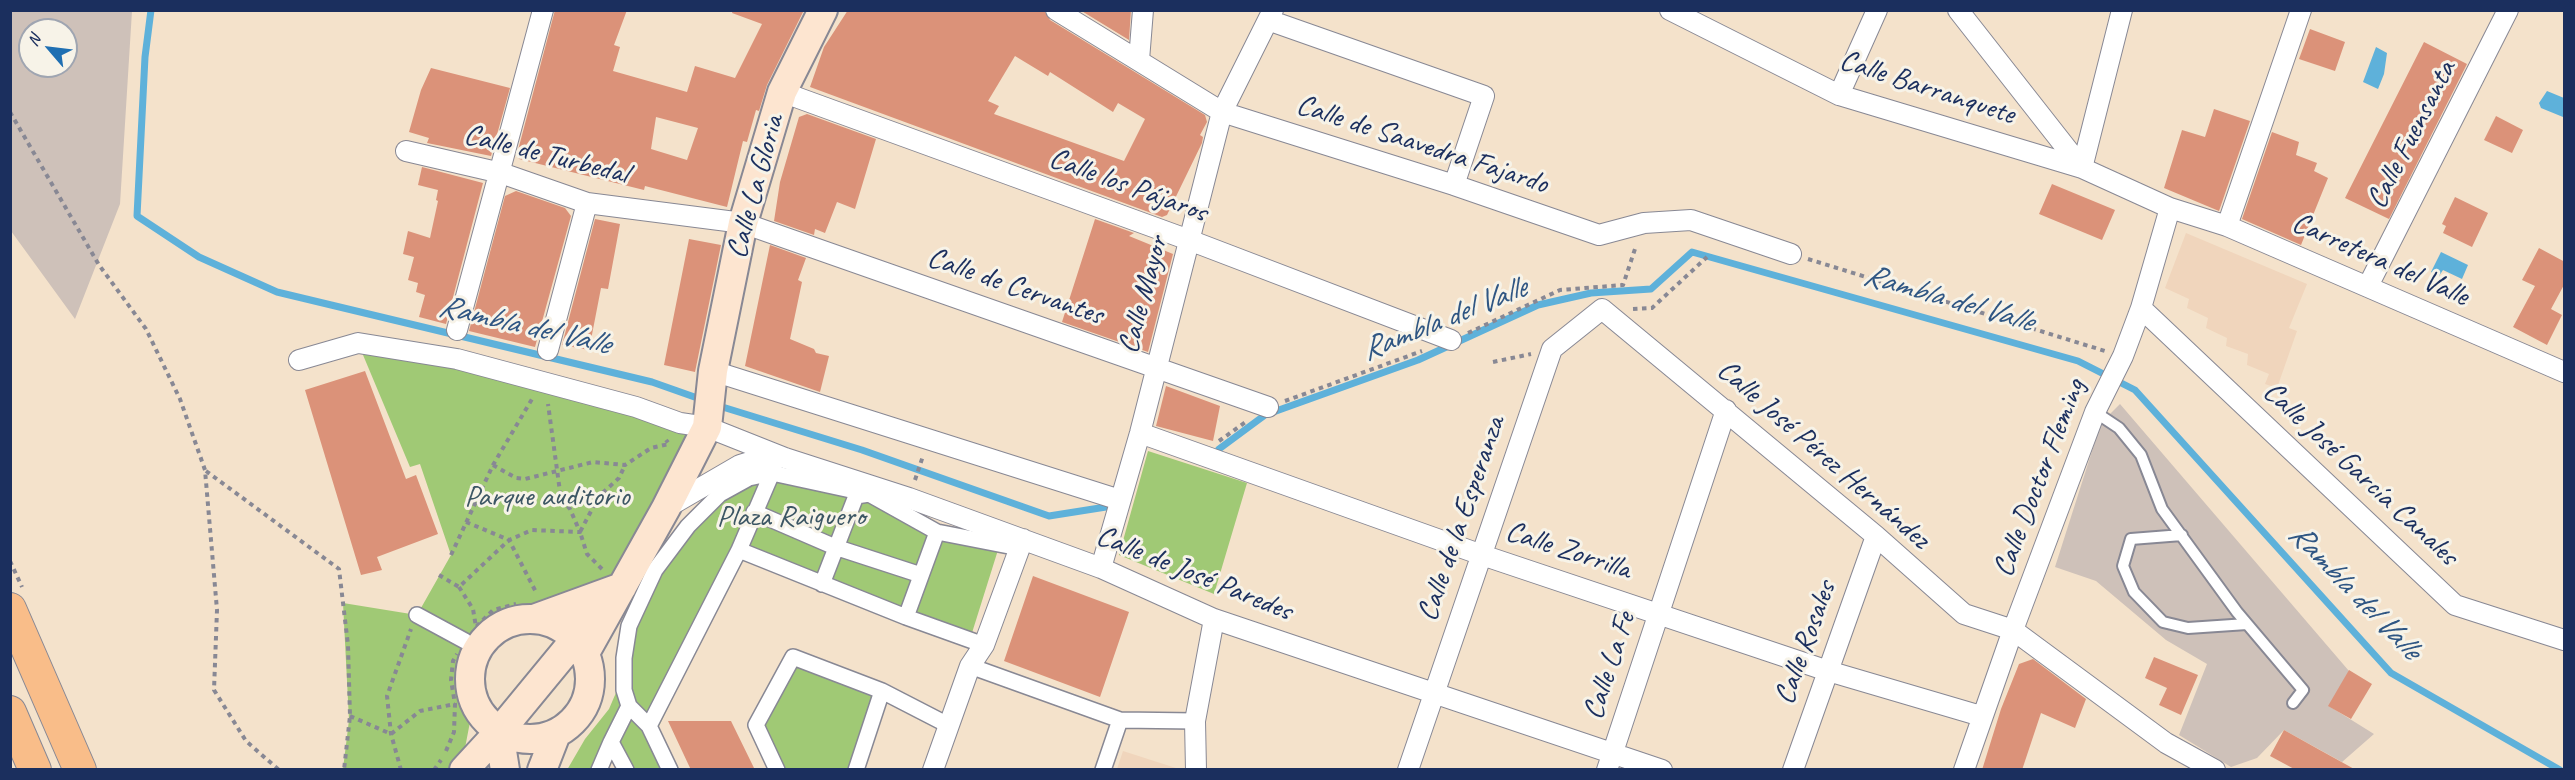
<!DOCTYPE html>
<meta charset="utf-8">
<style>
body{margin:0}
#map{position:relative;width:2575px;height:780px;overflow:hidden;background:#f4e2cb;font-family:Caveat,sans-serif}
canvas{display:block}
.frame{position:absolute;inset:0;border:12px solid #1b2f5e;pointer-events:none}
.north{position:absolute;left:18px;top:18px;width:60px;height:60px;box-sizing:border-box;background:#f7f3e8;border:2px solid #9fa5b1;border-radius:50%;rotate:298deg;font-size:16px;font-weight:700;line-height:24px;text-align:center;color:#1b2f5e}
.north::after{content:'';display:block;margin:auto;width:21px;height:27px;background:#1f6fb2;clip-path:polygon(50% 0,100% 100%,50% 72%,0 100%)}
</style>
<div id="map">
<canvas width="2575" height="780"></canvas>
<div class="frame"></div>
<div class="north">N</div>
</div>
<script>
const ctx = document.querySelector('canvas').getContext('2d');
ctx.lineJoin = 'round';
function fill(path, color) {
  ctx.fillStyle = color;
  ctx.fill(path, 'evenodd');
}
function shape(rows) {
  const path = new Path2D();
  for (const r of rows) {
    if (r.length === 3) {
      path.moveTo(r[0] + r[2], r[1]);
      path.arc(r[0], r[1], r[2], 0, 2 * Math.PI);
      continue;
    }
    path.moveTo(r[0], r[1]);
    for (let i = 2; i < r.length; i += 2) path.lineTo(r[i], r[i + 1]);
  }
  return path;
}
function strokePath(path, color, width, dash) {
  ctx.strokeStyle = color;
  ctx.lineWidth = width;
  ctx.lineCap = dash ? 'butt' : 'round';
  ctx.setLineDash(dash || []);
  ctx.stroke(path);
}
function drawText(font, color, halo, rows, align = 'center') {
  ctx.font = font + ' Caveat,sans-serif';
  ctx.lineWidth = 6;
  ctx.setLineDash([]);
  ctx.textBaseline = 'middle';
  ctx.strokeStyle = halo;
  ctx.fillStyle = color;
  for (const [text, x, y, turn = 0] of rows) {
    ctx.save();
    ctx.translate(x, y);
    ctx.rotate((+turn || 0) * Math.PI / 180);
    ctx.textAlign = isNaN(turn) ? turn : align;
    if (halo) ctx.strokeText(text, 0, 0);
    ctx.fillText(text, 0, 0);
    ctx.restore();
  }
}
const built = shape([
 [2186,233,2307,284,2289,328,2297,331,2277,388,2265,384,2269,374,2247,365,2248,354,2226,346,2227,338,2206,328,2208,318,2187,308,2189,299,2165,288],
 [1123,751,1179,769,1117,769]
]);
const industrial = shape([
 [10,11,132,11,120,204,75,319,11,231],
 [30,30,66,30,66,66,30,66],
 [2120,404,2349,671,2329,706,2374,734,2342,762,2284,730,2257,758,2231,767,2179,735,2207,664,2166,640,2096,581,2055,567,2101,423]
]);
const green = shape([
 [358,343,707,427,622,587,534,619,513,621,494,631,483,641,473,660,470,680,474,701,461,769,343,769,349,720,343,603,417,615,451,555,420,464,410,467],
 [1148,451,1247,483,1214,594,1119,555],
 [797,464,998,550,971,636,743,554,658,728,679,769,624,769,614,751,605,769,567,770,585,739,609,709,618,688,638,591,743,473],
 [790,653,886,687,858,769,776,769,754,724]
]);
const water = shape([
 [2376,47,2387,53,2384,74,2378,89,2363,82],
 [2547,91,2564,98,2563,117,2541,108,2539,103],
 [2441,252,2468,265,2462,279,2443,270,2439,276,2431,272]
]);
const stream = shape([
 [151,10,145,57,137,216,199,257,277,292,652,382,703,400],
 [716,405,862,450,1049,516,1106,507],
 [1219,449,1265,415,1418,360,1538,305,1591,293,1651,289,1692,252,2078,361,2135,390,2391,673,2560,770]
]);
const building = shape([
 [555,10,627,10,614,45,620,47,613,71,687,92,695,66,735,78,762,24,732,13,733,10,804,10,767,85,759,111,756,110,747,142,743,141,727,207,645,186,644,190,519,159,517,154],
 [656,117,698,128,687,160,651,149],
 [848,10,1044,10,1050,20,1205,115,1207,122,1200,135,1203,137,1202,143,1167,215,1162,217,810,87,824,47],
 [1015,56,1048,76,1050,72,1113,112,1118,103,1145,119,1124,161,994,114,999,106,988,101],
 [1080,10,1131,10,1129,40],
 [2310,29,2345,42,2335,71,2299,59],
 [2424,42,2467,64,2389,219,2345,198],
 [431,68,510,88,491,156,427,143,429,138,409,132,421,90],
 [2214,109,2250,121,2219,211,2164,188,2182,130,2205,137],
 [807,114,876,139,855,209,837,202,825,233,815,229,814,235,774,221,780,182,799,117],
 [2496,116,2523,130,2512,153,2484,140],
 [2272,132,2299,142,2296,155,2317,163,2314,171,2328,178,2301,245,2242,219],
 [422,167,483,183,446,324,419,317,425,295,416,292,418,283,408,280,414,257,403,254,408,231,430,238,438,201,436,200,438,190,418,185],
 [2052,184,2115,210,2102,240,2039,214],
 [516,191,565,208,571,216,535,347,469,331,505,196],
 [2455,197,2488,213,2472,247,2443,233,2446,226,2442,224],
 [595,219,620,224,608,289,601,288,589,350,562,345],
 [1095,219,1134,233,1129,236,1173,254,1148,352,1062,322],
 [689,239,721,245,695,372,664,365],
 [770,245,806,258,798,280,802,282,790,339,814,349,816,353,829,356,820,392,745,366],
 [2539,248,2565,262,2565,283,2551,309,2562,315,2547,345,2513,327,2535,286,2522,280],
 [365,371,406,479,416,475,438,534,377,557,382,570,361,575,305,390],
 [1166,386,1220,406,1213,441,1156,426],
 [1033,576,1129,612,1100,697,1004,661],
 [2154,657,2198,675,2181,715,2159,705,2167,688,2145,678],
 [2033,659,2086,699,2075,728,2041,713,2022,770,1982,770,2001,709,2019,664],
 [2349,670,2372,684,2351,719,2328,706],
 [668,721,731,721,755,770,691,770],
 [2284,730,2318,749,2356,770,2296,770,2270,756]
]);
const path = shape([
 [10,112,99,265,146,329,180,399,205,470,217,610,214,690,246,741,279,770],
 [1808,259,2105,351],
 [1633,309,1652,308,1707,257],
 [1468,333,1560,290,1623,285,1636,246],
 [1493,362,1531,354],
 [1285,401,1422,351],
 [1219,441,1247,421],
 [493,465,516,478,525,479,593,462,625,465,651,448,669,444,666,440],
 [206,471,339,569,348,645,350,716,344,770],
 [915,480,923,456],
 [466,522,509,540,532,530,580,532,570,509,561,499,548,404],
 [451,555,493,465,532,399],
 [10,561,22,587],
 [602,569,587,554,580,532,599,496,619,478,625,465],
 [439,575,459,587,509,540,537,594],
 [459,587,473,609,476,627,493,610,516,604],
 [350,716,391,734,420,711,455,704],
 [446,751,454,732,455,704,451,680,453,661,457,654],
 [401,770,391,734,387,696,411,629],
 [434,770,441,760]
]);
const service = shape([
 [2095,412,2119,428,2141,455,2162,509,2237,612,2303,690,2293,703],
 [2182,535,2131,539,2123,566,2134,592,2163,622,2188,628,2247,624]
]);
const pedestrian = shape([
 [754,512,835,547,921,575],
 [822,584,856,496,869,494],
 [417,615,465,641],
 [906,617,937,532],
 [984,645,906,617,739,550,772,473,869,494,937,532,1019,548],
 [970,666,1120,720,1195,721],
 [629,706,624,690,624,658,629,626,655,570,688,526,720,494,749,478,772,473],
 [649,726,739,550],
 [599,770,611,742],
 [626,770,611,742,629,706,649,726,670,770],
 [777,770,756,725,793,657,882,691],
 [856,770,882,691,948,725],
 [1103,770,1120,720]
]);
const minor = shape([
 [1056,10,1222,112,1454,185,1599,235,1644,223,1691,220,1791,254],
 [1670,10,1839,95,2082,168,2170,208,2227,226,2564,372],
 [1958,10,2082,168],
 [1268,20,1484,96,1454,185],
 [1139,60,1143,10],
 [782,92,1189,240,1451,340],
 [1839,95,1877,10],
 [406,151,501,173,587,203,743,223,1268,407],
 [2082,168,2122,10],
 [2227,226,2301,10],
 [2368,286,2508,10],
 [2141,308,2455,605,2564,640],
 [457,330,543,10],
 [548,350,587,203],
 [299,360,358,343,457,359,636,407,680,423,707,427,785,458,909,498,1101,568,1214,619,1662,770],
 [713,371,1120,500],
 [1140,433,1482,555,1828,671,1981,716],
 [666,508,740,465,756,460,780,458],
 [1101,568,1140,433,1222,112,1273,10],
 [933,770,970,666,984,645,1023,539],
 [1196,770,1195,721,1214,619],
 [1408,770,1552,349,1602,309,1876,536,1964,614,2013,630,2166,743,2215,770],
 [1607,770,1726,410],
 [1793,770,1876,536],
 [1964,770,2013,630,2095,412,2123,356,2141,308,2170,208]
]);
const secondary = shape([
 [530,679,60],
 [534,619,622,587],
 [585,653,666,508,707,427,713,371,743,223,782,92,823,10],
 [499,732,505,770],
 [464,770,499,732,588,624],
 [542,770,556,734]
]);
const primary = shape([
 [10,609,80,770],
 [10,712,35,770]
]);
const streetNames = [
 ["Calle Barranquete",1927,88,18],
 ["Calle Fuensanta",2412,135,-63],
 ["Calle de Saavedra Fajardo",1422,145,18],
 ["Calle de Turbedal",546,155,14],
 ["Calle los Pájaros",1128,186,20],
 ["Calle La Gloria",756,187,-75],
 ["Carretera del Valle",2380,260,24],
 ["Calle de Cervantes",1015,287,19],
 ["Calle Mayor",1144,295,-75],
 ["Calle José Pérez Hernández",1823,455,41],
 ["Calle José García Canales",2360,474,43],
 ["Calle Doctor Fleming",2040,478,-69],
 ["Calle de la Esperanza",1462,519,-71],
 ["Calle Zorrilla",1568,551,18],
 ["Calle de José Paredes",1194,574,22],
 ["Calle Rosales",1806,643,-70],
 ["Calle La Fe",1610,666,-72]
];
const parkNames = [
 ["Parque auditorio",547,497],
 ["Plaza Raiguero",791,517]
];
const waterNames = [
 ["Rambla del Valle",1948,299,16],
 ["Rambla del Valle",1444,320,-22],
 ["Rambla del Valle",524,326,13],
 ["Rambla del Valle",2354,592,46]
];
fill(built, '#f0d5bc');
fill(industrial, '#cec1b9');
fill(green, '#a0c975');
fill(water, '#5eb1da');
strokePath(stream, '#5eb1da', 7);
fill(building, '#db9279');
strokePath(service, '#888894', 14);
strokePath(pedestrian, '#888894', 18);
strokePath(minor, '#888894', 22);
strokePath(secondary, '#888894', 32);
strokePath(primary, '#888894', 34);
strokePath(path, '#888894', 4, [4.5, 4.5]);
strokePath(service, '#fff', 10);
strokePath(pedestrian, '#fff', 15);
strokePath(minor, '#fff', 20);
strokePath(secondary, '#fde5d0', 28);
strokePath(primary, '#f9bd89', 32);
drawText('30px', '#1b2f5e', '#f7f3e8', streetNames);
drawText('30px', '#3c5664', '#f7f3e8', parkNames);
drawText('italic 32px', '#2f5683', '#f7f3e8', waterNames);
</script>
